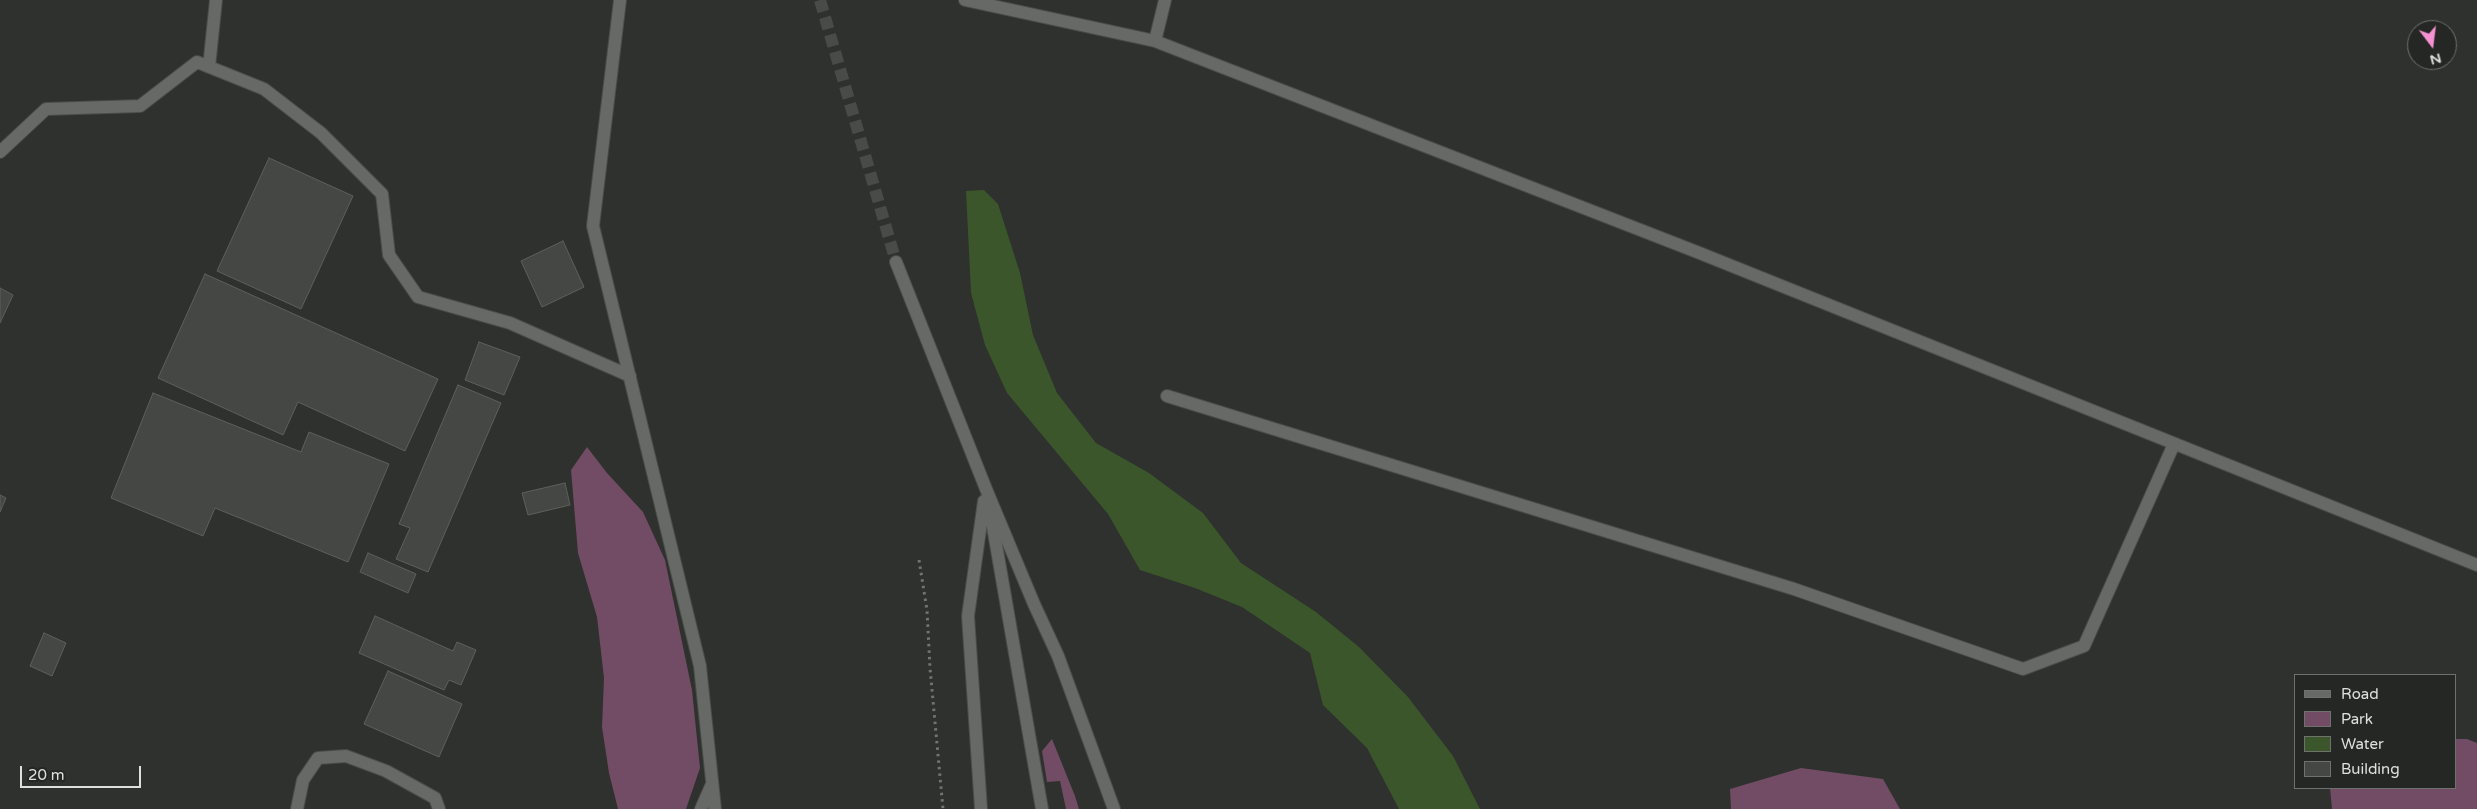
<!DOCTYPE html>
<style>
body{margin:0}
#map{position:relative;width:2477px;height:809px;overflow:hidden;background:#2e312d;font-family:"Varela Round",sans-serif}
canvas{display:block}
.legend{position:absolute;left:2294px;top:674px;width:162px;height:115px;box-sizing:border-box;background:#242723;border:1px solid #6e716d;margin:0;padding:6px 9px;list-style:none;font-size:15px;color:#dee0dd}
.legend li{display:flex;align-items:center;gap:10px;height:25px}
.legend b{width:25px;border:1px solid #6e716d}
.north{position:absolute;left:2407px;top:20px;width:50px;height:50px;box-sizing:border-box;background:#242723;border:1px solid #6e716d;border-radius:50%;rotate:165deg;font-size:14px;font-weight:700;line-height:20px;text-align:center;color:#dee0dd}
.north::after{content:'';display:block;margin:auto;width:18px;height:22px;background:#f591d2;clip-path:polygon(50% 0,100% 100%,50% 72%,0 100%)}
.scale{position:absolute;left:20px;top:766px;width:121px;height:22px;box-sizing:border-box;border:2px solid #dee0dd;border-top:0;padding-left:6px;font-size:15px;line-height:18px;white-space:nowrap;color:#dee0dd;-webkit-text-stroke:4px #242723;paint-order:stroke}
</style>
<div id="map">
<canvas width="2477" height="809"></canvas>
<ul class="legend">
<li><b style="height:6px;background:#666965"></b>Road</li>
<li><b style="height:14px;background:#714c64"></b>Park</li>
<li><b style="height:14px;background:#3b562b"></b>Water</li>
<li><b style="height:14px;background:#444743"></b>Building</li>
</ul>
<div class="north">N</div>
<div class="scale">20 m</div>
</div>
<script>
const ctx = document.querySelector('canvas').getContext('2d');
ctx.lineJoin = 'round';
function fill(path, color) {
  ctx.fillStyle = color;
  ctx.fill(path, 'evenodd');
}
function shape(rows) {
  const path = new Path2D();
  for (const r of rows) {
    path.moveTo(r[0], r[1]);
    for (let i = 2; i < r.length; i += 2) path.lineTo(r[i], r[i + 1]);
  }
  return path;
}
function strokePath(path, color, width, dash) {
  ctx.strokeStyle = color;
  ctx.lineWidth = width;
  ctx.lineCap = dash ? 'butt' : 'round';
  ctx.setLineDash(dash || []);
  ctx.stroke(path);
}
const green = shape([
 [587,447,607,473,643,512,665,560,692,690,700,768,686,809,618,809,609,773,602,727,604,678,597,617,578,553,571,470],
 [1052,739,1075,796,1079,809,1066,809,1060,781,1047,782,1042,751],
 [2456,739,2467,739,2477,743,2477,809,2332,809,2330,788,2456,788],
 [1801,768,1883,779,1900,809,1731,809,1730,789]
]);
const water = shape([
 [984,190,998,204,1020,273,1033,335,1057,393,1096,443,1149,473,1203,513,1241,563,1316,612,1359,647,1408,697,1453,756,1480,809,1399,809,1367,748,1323,705,1310,653,1242,607,1195,588,1140,570,1108,514,1007,393,985,345,971,293,966,191]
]);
const building = shape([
 [269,158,353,196,301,309,217,271,269,158],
 [563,241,584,287,542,307,521,261,563,241],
 [205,274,438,379,405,451,298,402,283,435,158,378,205,274],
 [0,288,13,295,0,323,0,288],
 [479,342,520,357,504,395,465,380,479,342],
 [458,385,501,403,428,572,396,559,410,528,399,524,458,385],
 [153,393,301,452,309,432,389,464,348,562,215,508,203,536,111,498,153,393],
 [565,483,570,505,528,515,522,493,565,483],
 [0,495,6,498,0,512,0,495],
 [368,553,416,574,408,593,360,572,368,553],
 [375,616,453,651,457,642,476,650,461,685,449,680,444,690,359,653,375,616],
 [44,633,66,643,52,676,30,666,44,633],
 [388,671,462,704,439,757,364,724,388,671]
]);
const tertiaryTunnel = shape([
 [820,0,896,262]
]);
const path = shape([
 [919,560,927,610,930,668,943,809]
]);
const service = shape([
 [297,809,303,780,318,758,346,756,386,771,435,798,439,809]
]);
const minor = shape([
 [620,0,593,226,700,666,715,809],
 [965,0,1155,41,1697,252,2477,565],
 [1155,41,1165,0],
 [209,67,216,0],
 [0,152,46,109,140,106,197,62,264,89,321,133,382,194,389,255,418,297,510,323,630,376],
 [1167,396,1794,589,2023,669,2084,646,2174,444],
 [989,504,1042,809],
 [701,809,712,784],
 [981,809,968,616,984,501]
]);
const tertiary = shape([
 [896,262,986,489,1034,604,1058,656,1114,809]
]);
fill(green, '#714c64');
fill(water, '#3b562b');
fill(building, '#444743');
strokePath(building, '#5d605b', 1);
strokePath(tertiaryTunnel, '#484b47', 12, [12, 6]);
strokePath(service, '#4a4c49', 14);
strokePath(minor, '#4a4c49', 14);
strokePath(tertiary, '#4a4c49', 14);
strokePath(path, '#727471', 3, [2.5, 4]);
strokePath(service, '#666965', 12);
strokePath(minor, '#666965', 12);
strokePath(tertiary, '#666965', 12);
</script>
